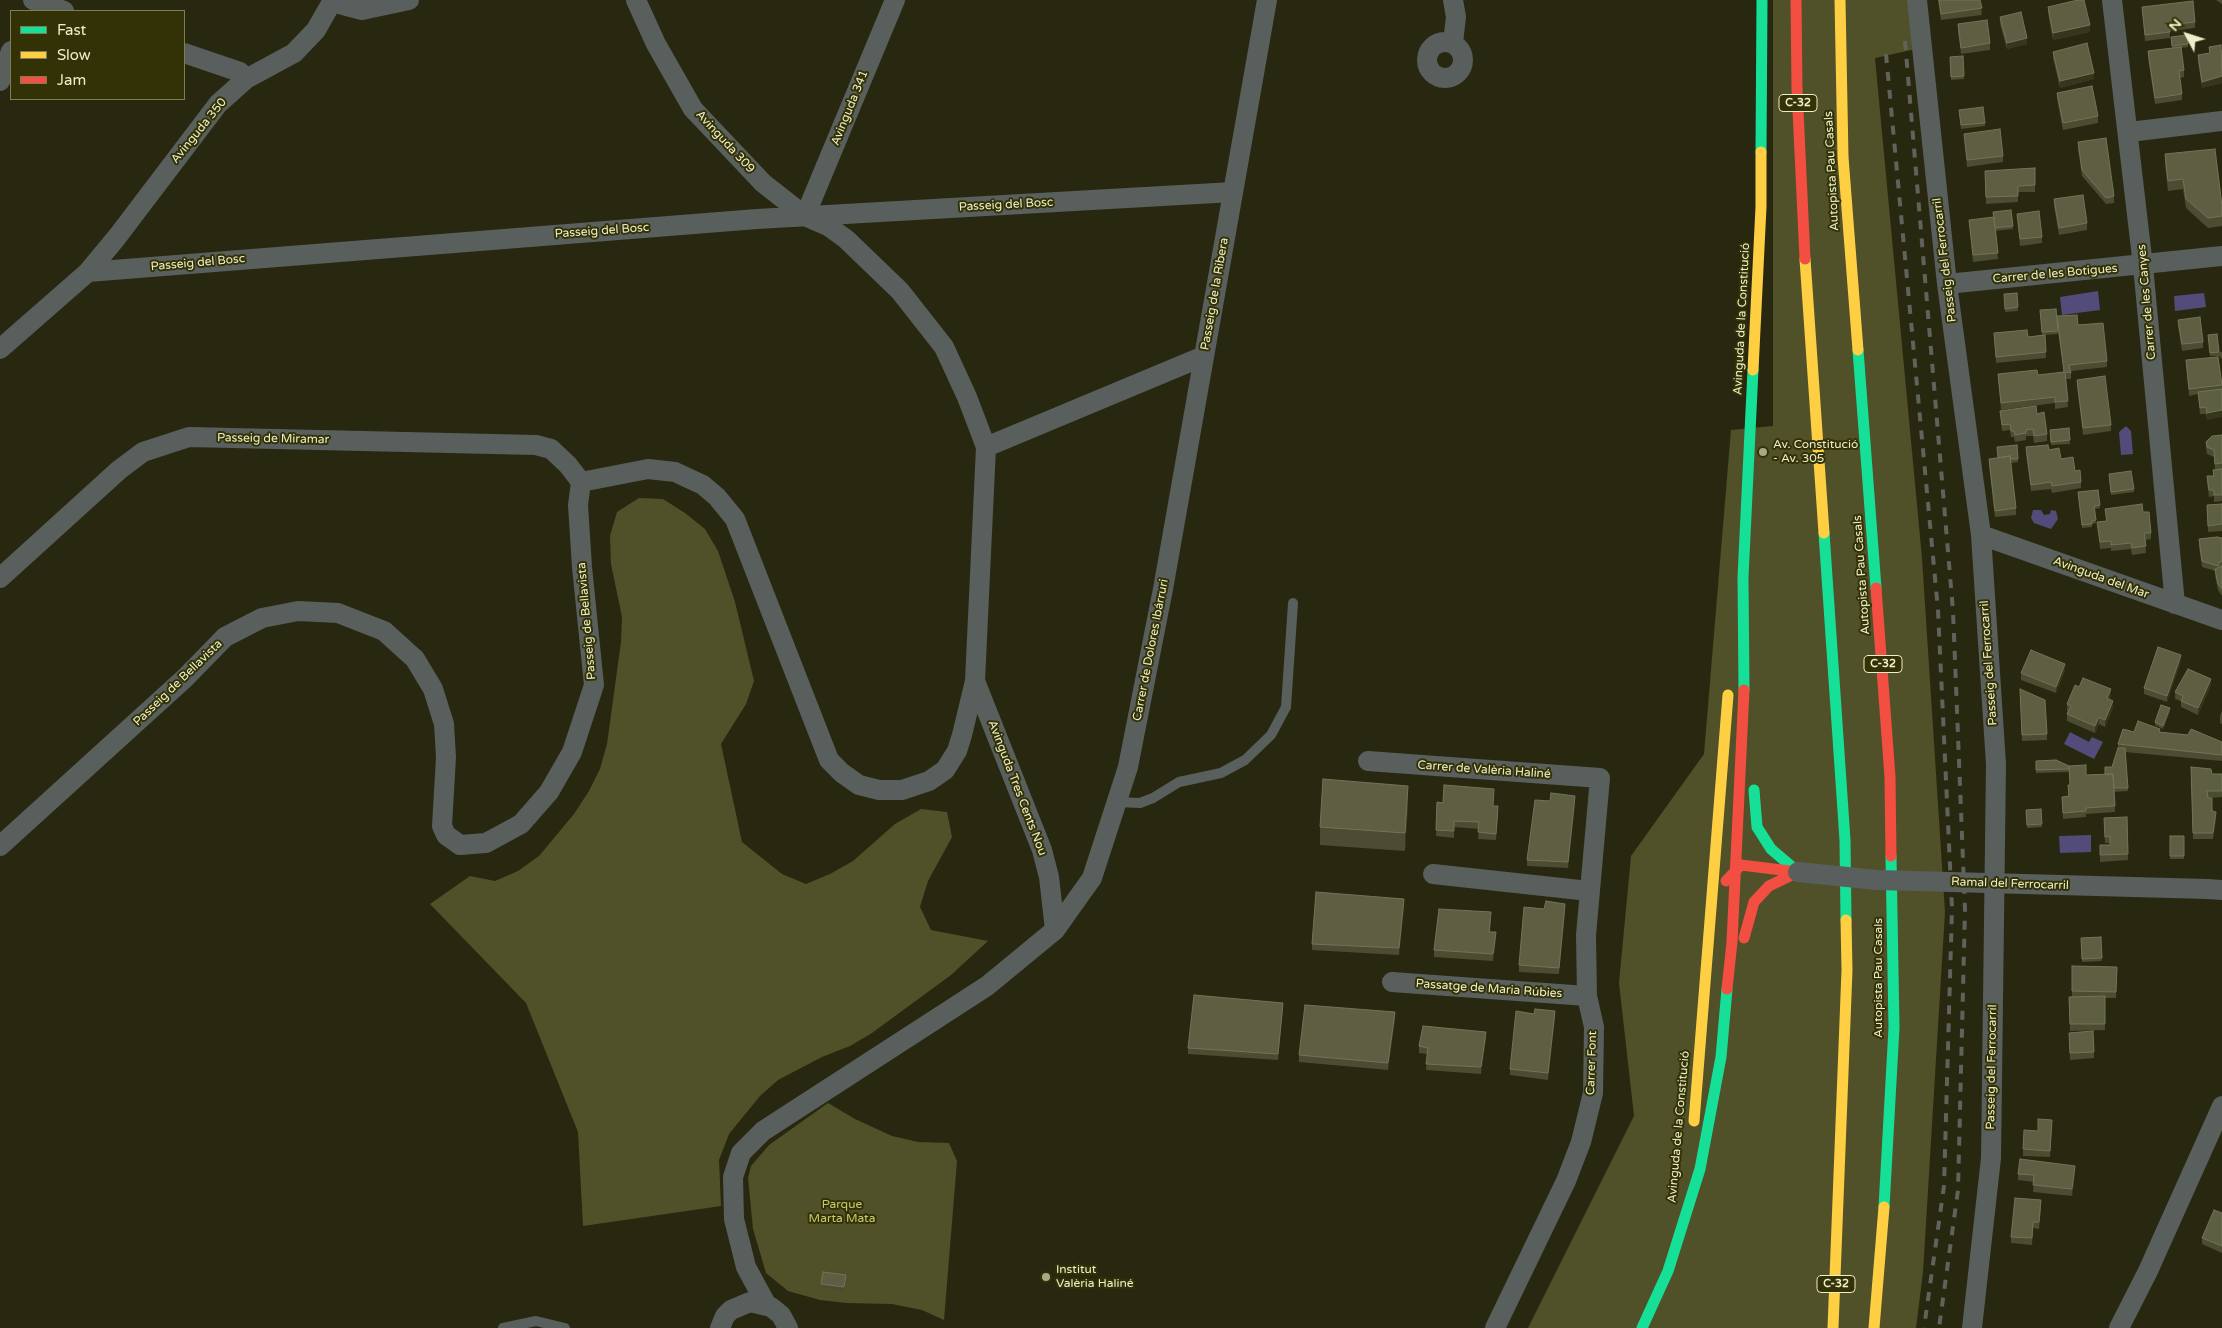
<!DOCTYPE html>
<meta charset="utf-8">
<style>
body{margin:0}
#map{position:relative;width:2222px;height:1328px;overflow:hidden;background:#282810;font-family:"Varela Round",sans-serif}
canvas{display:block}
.legend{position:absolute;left:10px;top:10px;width:175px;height:90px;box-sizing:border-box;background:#323206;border:1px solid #7d7e54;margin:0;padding:6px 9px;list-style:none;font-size:15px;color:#edefc8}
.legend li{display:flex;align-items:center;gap:10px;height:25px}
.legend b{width:25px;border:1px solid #7d7e54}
.north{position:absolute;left:2162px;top:10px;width:50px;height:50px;-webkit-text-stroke:4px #323206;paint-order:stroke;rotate:310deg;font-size:14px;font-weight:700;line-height:20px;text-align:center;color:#edefc8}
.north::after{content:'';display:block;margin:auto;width:18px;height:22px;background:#edefc8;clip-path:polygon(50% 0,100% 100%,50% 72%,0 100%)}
</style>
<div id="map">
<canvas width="2222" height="1328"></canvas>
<ul class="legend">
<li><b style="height:6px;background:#16e098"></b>Fast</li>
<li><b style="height:6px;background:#ffcf43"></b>Slow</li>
<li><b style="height:6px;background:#f24e42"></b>Jam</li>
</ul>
<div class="north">N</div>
</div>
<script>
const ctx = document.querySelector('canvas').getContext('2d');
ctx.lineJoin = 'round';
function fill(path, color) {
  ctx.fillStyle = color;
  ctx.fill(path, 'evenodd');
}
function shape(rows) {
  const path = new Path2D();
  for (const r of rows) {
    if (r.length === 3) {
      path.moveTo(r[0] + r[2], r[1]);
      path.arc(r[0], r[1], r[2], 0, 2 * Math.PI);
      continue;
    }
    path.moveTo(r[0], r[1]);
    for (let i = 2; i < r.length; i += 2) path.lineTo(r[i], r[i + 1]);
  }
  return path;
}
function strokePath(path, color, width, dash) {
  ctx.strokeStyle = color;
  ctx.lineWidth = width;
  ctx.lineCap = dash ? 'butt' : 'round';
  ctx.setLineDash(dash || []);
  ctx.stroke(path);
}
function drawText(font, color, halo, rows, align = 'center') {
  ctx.font = font + ' "Varela Round",sans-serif';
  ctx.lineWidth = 4;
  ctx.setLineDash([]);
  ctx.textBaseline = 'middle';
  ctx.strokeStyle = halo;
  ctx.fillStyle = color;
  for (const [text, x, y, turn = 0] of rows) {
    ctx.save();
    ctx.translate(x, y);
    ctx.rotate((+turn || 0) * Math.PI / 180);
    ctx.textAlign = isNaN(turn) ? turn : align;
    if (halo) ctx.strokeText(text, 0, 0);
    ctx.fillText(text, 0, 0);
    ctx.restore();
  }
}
const green = shape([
 [1773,0,1911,0,1916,49,1875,58,1922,558,1945,912,1923,1272,1916,1328,1528,1328,1634,1116,1619,983,1631,856,1704,754,1731,430,1773,426],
 [639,498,663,499,685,513,705,529,718,551,735,602,754,681,746,704,721,744,742,842,782,874,806,884,830,874,853,861,895,824,921,809,947,812,952,837,928,881,920,907,931,930,988,941,951,975,872,1033,850,1046,822,1057,778,1080,760,1096,729,1134,719,1160,721,1206,583,1226,578,1132,526,1003,430,904,470,876,495,881,518,871,539,856,574,814,589,791,600,769,607,744,621,642,622,617,611,564,610,536,617,512],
 [828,1103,855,1119,892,1136,918,1142,949,1143,957,1161,944,1320,922,1310,892,1304,846,1303,820,1300,788,1291,766,1273,753,1229,748,1178,751,1166,769,1145]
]);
const water = shape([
 [2098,291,2100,310,2062,315,2060,297],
 [2204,293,2206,307,2175,311,2174,296],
 [2126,426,2131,431,2133,454,2121,455,2119,432],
 [2033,510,2041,510,2044,515,2050,514,2051,510,2056,511,2058,519,2051,529,2034,523,2031,518],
 [2070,732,2089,742,2092,737,2103,742,2094,759,2064,744],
 [2091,835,2091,852,2060,853,2059,836]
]);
const lane = shape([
 [1118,802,1140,803,1153,798,1179,782,1221,773,1245,760,1271,735,1286,707,1293,603],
 [503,1328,536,1321,565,1328]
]);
const street = shape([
 [33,0,64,11],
 [636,0,656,44,693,109,763,183,805,216,828,226,846,239,900,291,944,347,967,397,986,447,975,681,1042,850,1049,877,1055,930,987,986,763,1131,741,1153,733,1177,734,1219,746,1267,766,1304],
 [1917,0,1947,284,1981,535,1996,764,1991,1158,1972,1328],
 [2112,0,2143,266,2175,604],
 [332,2,362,10,409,0],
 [1445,60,18],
 [1453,42,1456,17,1453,0],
 [184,53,240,72,246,79],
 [0,81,11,51],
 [2129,132,2222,121],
 [805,216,895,0],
 [88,272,757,219,1233,192],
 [1947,284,2222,256],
 [0,349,88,272,117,237,218,104,246,79,294,53,316,30,333,0],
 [986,447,1204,356],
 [581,482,648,469,675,472,703,485,717,497,735,519,829,760,842,773,859,785,879,790,902,790,929,781,945,770,957,751,962,735,975,681],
 [1981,535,2222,620],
 [0,578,119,470,143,452,189,437,536,445,551,449,568,465,581,482],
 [1368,761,1600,778,1586,935,1587,996,1594,1027,1593,1093,1581,1142,1566,1181,1495,1328],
 [0,846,185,678,225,637,262,618,298,611,338,613,384,631,415,659,433,689,444,724,446,757,442,826,446,835,460,845,486,843,521,824,549,792,572,752,594,685,582,567,578,505,581,482],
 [1433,874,1589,891],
 [2207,889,2222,890],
 [1055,930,1092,878,1128,767,1163,589,1267,0],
 [1392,982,1587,996],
 [720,1328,725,1316,731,1310,750,1302,771,1307,781,1315,788,1328],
 [2119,1328,2148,1271,2222,1106]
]);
const fast = shape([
 [1761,152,1762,0],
 [1858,350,1876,588],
 [1824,533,1845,840,1846,920],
 [1744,690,1743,577,1753,370],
 [1754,790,1757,827,1771,849,1798,872],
 [1884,1207,1894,1028,1891,856],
 [1642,1328,1668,1271,1700,1169,1721,1057,1727,989]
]);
const slow = shape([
 [1840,0,1843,157,1858,350],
 [1805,259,1824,533],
 [1753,370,1761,207,1761,152],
 [1694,1121,1728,695],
 [1833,1328,1847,970,1846,920],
 [1874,1328,1884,1207]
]);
const jam = shape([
 [1796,0,1797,89,1805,259],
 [1876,588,1890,777,1891,856],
 [1726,881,1741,865,1798,872],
 [1744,938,1754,902,1769,886,1798,872],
 [1727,989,1732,942,1744,690]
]);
const rail = shape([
 [1905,41,1953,611,1965,910,1958,1190,1939,1328],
 [1886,54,1938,610,1952,908,1944,1186,1924,1328]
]);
const streetBridge = shape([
 [1798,872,1877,880,2207,889]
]);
const wall = shape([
 [1938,0,1980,0,1982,15,1941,20],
 [2216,0,2222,0,2222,4],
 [2048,7,2090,32,2053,40,2048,13],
 [2142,7,2195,22,2195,28,2170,31,2170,38,2145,41],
 [2000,17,2027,44,2007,49,2000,24],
 [1958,24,1990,43,1990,50,1961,54,1958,31],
 [2187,35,2188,47,2181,48,2184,70,2184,77,2179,78,2182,94,2182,100,2155,104,2148,58,2148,51,2172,48,2171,37],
 [2209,47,2222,50,2222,83,2202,88,2198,61,2198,55,2209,53],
 [2053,52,2094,79,2060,88,2053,58],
 [1963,56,1964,79,1951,80,1950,57],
 [2057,93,2098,116,2098,123,2063,130,2057,99],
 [1959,110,1985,123,1985,126,1961,129],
 [1964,134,2003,156,2003,162,1967,167],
 [2078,142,2114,196,2114,203,2106,204,2082,176,2078,149],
 [2165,154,2222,206,2222,226,2208,228,2186,208,2183,189,2168,191,2165,164],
 [2035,168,2035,192,2018,192,2018,202,1986,204,1985,177],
 [2054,199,2087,223,2087,230,2059,235,2054,206],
 [2017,214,2042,237,2042,243,2020,246],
 [1969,220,2013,226,2013,229,1995,231,1998,259,1973,262],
 [2017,293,2018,311,2005,312,2004,294],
 [2040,310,2057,321,2078,325,2107,361,2107,367,2071,371,2071,379,2065,379,2068,407,2055,409,2055,403,2001,410,1998,374,2038,375,2064,372,2057,325,2058,334,2045,335,2046,358,1996,363,1994,333,2028,337,2042,335],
 [2178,320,2203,342,2203,348,2182,351,2178,326],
 [2208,335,2219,352,2219,356,2210,356],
 [2219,352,2222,352,2222,359,2219,356],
 [2186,360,2222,385,2222,389,2207,420,2206,414,2200,414,2198,394,2189,396],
 [2077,380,2111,425,2111,431,2083,435,2077,386],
 [2000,411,2037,414,2047,434,2047,441,2034,443,2033,436,2026,436,2026,440,2015,442,2014,437,2011,437,2010,430,2002,431],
 [2069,428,2070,444,2051,445,2050,430],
 [2222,435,2222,501,2214,502,2214,496,2209,497,2207,482,2207,476,2213,476,2213,470,2215,470,2214,457,2207,454,2206,448,2206,442],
 [2017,445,2018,462,2011,463,2016,508,2016,515,1995,517,1989,465,1989,459,1998,458],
 [2026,447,2049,450,2075,471,2081,482,2081,488,2052,493,2051,489,2031,491,2026,454],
 [2109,477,2134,489,2134,492,2111,495],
 [2078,495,2100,505,2100,508,2095,509,2096,523,2092,524,2092,527,2082,528],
 [2222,504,2222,531,2208,532,2207,505],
 [2105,509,2143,512,2151,533,2151,539,2145,540,2146,553,2132,555,2131,549,2111,551,2111,548,2100,549,2097,522,2106,521],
 [2222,538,2222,596,2218,590,2215,575,2215,571,2202,567,2199,546,2199,539],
 [2181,661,2167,702,2144,694,2144,688],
 [2065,670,2056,693,2021,680,2021,673],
 [2211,685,2198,715,2181,707,2181,701,2175,699,2175,692],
 [2079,687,2111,696,2109,699,2113,708,2105,727,2099,724,2095,733,2067,721,2067,714,2068,711,2067,711,2067,704],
 [2020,696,2047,734,2047,740,2022,741],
 [2222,711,2222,724,2220,723,2220,716],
 [2170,712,2163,729,2155,725,2155,722],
 [2134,732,2160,732,2222,742,2222,761,2125,752,2128,791,2114,792,2115,812,2086,814,2086,817,2063,819,2062,797,2068,796,2068,785,2070,785,2069,772,2036,773,2036,761,2056,760,2086,775,2105,774,2112,767,2118,748,2118,744],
 [2191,767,2212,774,2222,774,2222,797,2208,798,2216,819,2213,839,2193,839],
 [1437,802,1494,806,1498,813,1496,840,1478,839,1479,829,1454,827,1454,838,1436,836],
 [1575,803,1568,868,1527,866,1527,860],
 [1408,804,1405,851,1320,845,1320,827],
 [2026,810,2042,824,2042,827,2027,828],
 [2127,817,2128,860,2100,862,2100,845,2110,845,2110,843,2105,843,2104,824],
 [2170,836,2184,836,2184,859,2170,859],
 [1404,905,1399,955,1312,950,1312,944],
 [1544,909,1565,911,1559,974,1519,972,1519,965],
 [1491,918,1490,932,1496,939,1493,961,1434,957,1434,950],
 [2101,937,2102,961,2082,962,2081,938],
 [2072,966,2117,967,2116,998,2105,998,2105,1030,2070,1031,2069,997,2072,997],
 [1283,1009,1278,1060,1188,1054,1188,1048],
 [1534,1014,1555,1017,1548,1080,1510,1075,1510,1069],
 [1395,1019,1388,1070,1299,1062,1299,1055],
 [2069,1033,2094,1052,2094,1058,2070,1060],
 [1486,1038,1481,1074,1426,1070,1427,1054,1419,1053,1419,1046],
 [2052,1126,2050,1157,2023,1156,2023,1149,2038,1131],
 [2075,1172,2072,1196,2033,1192,2034,1182,2018,1180,2018,1174],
 [2041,1207,2039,1229,2033,1228,2032,1245,2011,1243,2011,1237],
 [2222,1213,2222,1253,2202,1244,2202,1238],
 [846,1278,844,1291,821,1287,821,1284]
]);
const shadedWall = shape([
 [2090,25,2090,32,2053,40,2053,33],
 [2027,38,2027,44,2007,49,2007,43],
 [2094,73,2094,79,2060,88,2060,81],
 [2222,76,2222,83,2202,88,2202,82],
 [2222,410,2222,417,2207,420,2207,413],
 [2181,655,2181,661,2167,702,2167,696],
 [2065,664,2065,670,2056,693,2056,687],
 [2211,679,2211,685,2198,715,2198,708],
 [2111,689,2111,696,2107,705,2107,698],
 [2113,701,2113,708,2105,727,2105,720],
 [2170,708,2170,712,2163,729,2163,726],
 [2099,717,2099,724,2095,733,2095,726],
 [1408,786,1408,804,1405,851,1405,833],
 [1575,796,1575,803,1568,868,1568,862],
 [2216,812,2216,819,2213,839,2213,833],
 [1404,899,1404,905,1399,955,1399,948],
 [1565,904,1565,911,1559,974,1559,968],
 [1496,932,1496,939,1493,961,1493,954],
 [1283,1003,1283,1009,1278,1060,1278,1054],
 [1555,1011,1555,1017,1548,1080,1548,1073],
 [1395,1012,1395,1019,1388,1070,1388,1063],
 [1486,1032,1486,1038,1481,1074,1481,1067],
 [2075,1166,2075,1172,2072,1196,2072,1189]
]);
const building = shape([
 [1939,0,1980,0,1982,8,1941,14,1939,0],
 [2078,0,2084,0,2090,25,2053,33,2048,7,2078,0],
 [2193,1,2195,22,2169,25,2170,32,2145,35,2142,7,2193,1],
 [2021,12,2027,38,2007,43,2000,17,2021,12],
 [1987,20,1990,43,1961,48,1958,24,1987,20],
 [2187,35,2188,44,2172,46,2171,37,2187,35],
 [2087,43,2094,73,2060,81,2053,52,2087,43],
 [2221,45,2222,76,2202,82,2198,55,2210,53,2209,47,2221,45],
 [2181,47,2184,70,2179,71,2182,94,2155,98,2148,51,2181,47],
 [1963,56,1964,76,1951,77,1950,57,1963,56],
 [2092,86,2098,116,2063,123,2057,93,2092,86],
 [1983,107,1985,123,1961,125,1959,110,1983,107],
 [2000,129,2003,156,1967,160,1964,134,2000,129],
 [2106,138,2114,196,2106,198,2082,170,2078,142,2106,138],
 [2215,149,2222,206,2222,216,2208,218,2186,199,2183,179,2168,181,2165,154,2215,149],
 [2035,168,2035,185,2018,186,2018,196,1986,197,1985,171,2035,168],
 [2083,195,2087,223,2059,228,2054,199,2083,195],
 [2011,210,2013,226,1995,228,1993,212,2011,210],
 [2039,211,2042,237,2020,239,2017,214,2039,211],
 [1994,217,1998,253,1973,255,1969,220,1994,217],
 [2017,293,2018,307,2005,309,2004,294,2017,293],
 [2056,309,2058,331,2042,332,2040,310,2056,309],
 [2077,315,2078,325,2103,323,2107,361,2069,365,2071,373,2065,372,2068,401,2055,402,2055,397,2001,403,1998,374,2037,370,2038,375,2064,372,2057,316,2077,315],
 [2200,317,2203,342,2182,344,2178,320,2200,317],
 [2027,330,2028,337,2045,335,2046,352,1996,357,1994,333,2027,330],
 [2217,334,2219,352,2210,353,2208,335,2217,334],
 [2218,357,2222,385,2189,389,2186,360,2218,357],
 [2105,376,2111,425,2083,428,2077,380,2105,376],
 [2222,389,2222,410,2207,413,2206,407,2200,408,2198,392,2222,389],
 [2036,406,2037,414,2044,412,2047,434,2034,436,2033,429,2026,430,2026,433,2015,435,2014,431,2011,431,2010,424,2002,425,2000,411,2036,406],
 [2069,428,2070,440,2051,442,2050,430,2069,428],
 [2222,435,2222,463,2215,464,2214,450,2207,447,2206,442,2212,436,2222,435],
 [2017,445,2018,459,2011,459,2010,456,1998,458,1997,447,2017,445],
 [2048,445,2049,450,2059,448,2061,459,2073,457,2075,471,2080,470,2081,482,2052,486,2051,482,2031,485,2026,447,2048,445],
 [2010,456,2016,508,1995,511,1989,459,2010,456],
 [2222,469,2222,495,2214,495,2214,490,2209,490,2207,476,2214,476,2213,470,2222,469],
 [2131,471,2134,489,2111,492,2109,474,2131,471],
 [2098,490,2100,505,2094,506,2096,520,2092,521,2092,524,2082,525,2078,492,2098,490],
 [2142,504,2143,512,2149,512,2151,533,2144,533,2146,546,2132,548,2131,543,2111,545,2111,541,2100,542,2097,522,2107,521,2105,509,2142,504],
 [2222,504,2222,524,2208,526,2207,505,2222,504],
 [2217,537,2222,538,2222,562,2220,561,2218,566,2202,561,2199,539,2217,537],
 [2222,566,2222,589,2218,584,2215,569,2222,566],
 [2158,647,2181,655,2167,696,2144,688,2158,647],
 [2031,650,2065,664,2056,687,2021,673,2031,650],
 [2188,669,2211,679,2198,708,2181,701,2183,696,2175,692,2188,669],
 [2083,678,2111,689,2107,698,2113,701,2105,720,2099,717,2095,726,2067,714,2071,706,2067,704,2075,685,2079,687,2083,678],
 [2020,689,2045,700,2047,734,2022,735,2020,689],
 [2161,705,2170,708,2163,726,2155,722,2161,705],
 [2138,721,2160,729,2159,732,2188,735,2191,729,2222,742,2222,755,2118,744,2123,729,2134,732,2138,721],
 [2118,748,2125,748,2128,788,2114,788,2113,774,2105,774,2105,767,2112,767,2118,748],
 [2056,760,2069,766,2069,769,2036,770,2036,761,2056,760],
 [2086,765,2086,775,2113,774,2115,806,2086,808,2086,811,2063,813,2062,797,2069,796,2068,785,2070,785,2069,766,2086,765],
 [2191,767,2211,769,2212,774,2222,774,2222,791,2207,791,2208,798,2212,798,2212,811,2216,812,2213,833,2193,833,2191,767],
 [1323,779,1408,786,1405,833,1320,827,1323,779],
 [1444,785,1494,789,1493,806,1498,806,1496,834,1478,832,1479,822,1454,821,1454,831,1436,830,1437,802,1443,803,1444,785],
 [1551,793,1575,796,1568,862,1527,860,1535,800,1550,801,1551,793],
 [2041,809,2042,824,2027,825,2026,810,2041,809],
 [2127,817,2128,854,2100,855,2100,845,2110,845,2110,836,2105,837,2104,818,2127,817],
 [2170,836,2184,836,2184,856,2170,856,2170,836],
 [1316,892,1404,899,1399,948,1312,944,1316,892],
 [1546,901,1565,904,1559,968,1519,965,1524,907,1544,909,1546,901],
 [1439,909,1491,912,1489,932,1496,932,1493,954,1434,950,1439,909],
 [2101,937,2102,958,2082,959,2081,938,2101,937],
 [2072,966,2117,967,2116,992,2072,991,2072,966],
 [1194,995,1283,1003,1278,1054,1188,1048,1194,995],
 [2105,996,2105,1024,2070,1024,2069,997,2105,996],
 [1305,1005,1395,1012,1388,1063,1299,1055,1305,1005],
 [1535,1009,1555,1011,1548,1073,1510,1069,1516,1011,1534,1014,1535,1009],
 [1423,1026,1486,1032,1481,1067,1426,1064,1428,1048,1419,1046,1423,1026],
 [2093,1031,2094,1052,2070,1053,2069,1033,2093,1031],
 [2038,1119,2052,1120,2050,1151,2023,1149,2024,1130,2038,1131,2038,1119],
 [2020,1159,2075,1166,2072,1189,2033,1185,2034,1175,2018,1174,2020,1159],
 [2015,1198,2041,1200,2039,1222,2033,1222,2032,1238,2011,1237,2015,1198],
 [2214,1210,2222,1213,2222,1246,2202,1238,2214,1210],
 [823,1272,846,1275,844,1287,821,1284,823,1272]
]);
const markers = [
 [1763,452,5,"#a8a988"],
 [1046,1277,5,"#a8a988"]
];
const shields = [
 [1798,103,38],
 [1883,664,38],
 [1836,1284,38]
];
const shieldNames = [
 ["C-32",1798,103],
 ["C-32",1883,664],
 ["C-32",1836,1284]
];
const streetNames = [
 ["Avinguda 341",850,108,-68],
 ["Avinguda 350",199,131,-51],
 ["Avinguda 309",725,142,47],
 ["Autopista Pau Casals",1832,171,-93],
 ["Passeig del Bosc",1006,205,-3],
 ["Passeig del Bosc",602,231,-4],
 ["Passeig del Ferrocarril",1945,260,-97],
 ["Passeig del Bosc",198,263,-5],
 ["Carrer de les Botigues",2055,274,-5],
 ["Passeig de la Ribera",1215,294,-80],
 ["Carrer de les Canyes",2147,302,-95],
 ["Avinguda de la Constitució",1742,319,-87],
 ["Passeig de Miramar",273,439,1],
 ["Autopista Pau Casals",1862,575,-94],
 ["Avinguda del Mar",2101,578,20],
 ["Passeig de Bellavista",587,621,-95],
 ["Carrer de Dolores Ibárruri",1151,650,-79],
 ["Passeig del Ferrocarril",1989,663,-94],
 ["Passeig de Bellavista",178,683,-44],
 ["Carrer de Valèria Haliné",1484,770,4],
 ["Avinguda Tres Cents Nou",1017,788,69],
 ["Ramal del Ferrocarril",2010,884,2],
 ["Autopista Pau Casals",1879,978,-90],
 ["Passatge de Maria Rúbies",1489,989,4],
 ["Carrer Font",1592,1063,-88],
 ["Passeig del Ferrocarril",1992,1067,-89],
 ["Avinguda de la Constitució",1679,1127,-85]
];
const poiNames = [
 ["Av. Constitució",1773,445],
 ["- Av. 305",1773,459],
 ["Institut",1056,1270],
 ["Valèria Haliné",1056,1284]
];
const parkNames = [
 ["Parque",842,1205],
 ["Marta Mata",842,1219]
];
fill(green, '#505128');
fill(water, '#534b79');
strokePath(lane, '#585f5c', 10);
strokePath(street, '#585f5c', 20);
strokePath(fast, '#16e098', 11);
strokePath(slow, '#ffcf43', 11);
strokePath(jam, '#f24e42', 11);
strokePath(rail, '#5f635b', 4, [9, 9]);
strokePath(streetBridge, '#585f5c', 20);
fill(wall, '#4b4c32');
fill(shadedWall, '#36361e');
fill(building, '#5d5e42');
strokePath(building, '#737457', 1);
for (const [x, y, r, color] of markers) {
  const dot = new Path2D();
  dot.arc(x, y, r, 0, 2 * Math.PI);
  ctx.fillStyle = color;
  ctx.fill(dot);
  strokePath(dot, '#323206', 2);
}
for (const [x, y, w] of shields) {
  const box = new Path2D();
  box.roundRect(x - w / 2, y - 8.5, w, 17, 4);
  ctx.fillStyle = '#323206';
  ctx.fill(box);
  strokePath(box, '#edefc8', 1);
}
drawText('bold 11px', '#edefc8', null, shieldNames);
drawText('12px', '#edefc8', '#323206', streetNames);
drawText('12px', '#edefc8', '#323206', poiNames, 'left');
drawText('12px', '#c8cb6f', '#323206', parkNames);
</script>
